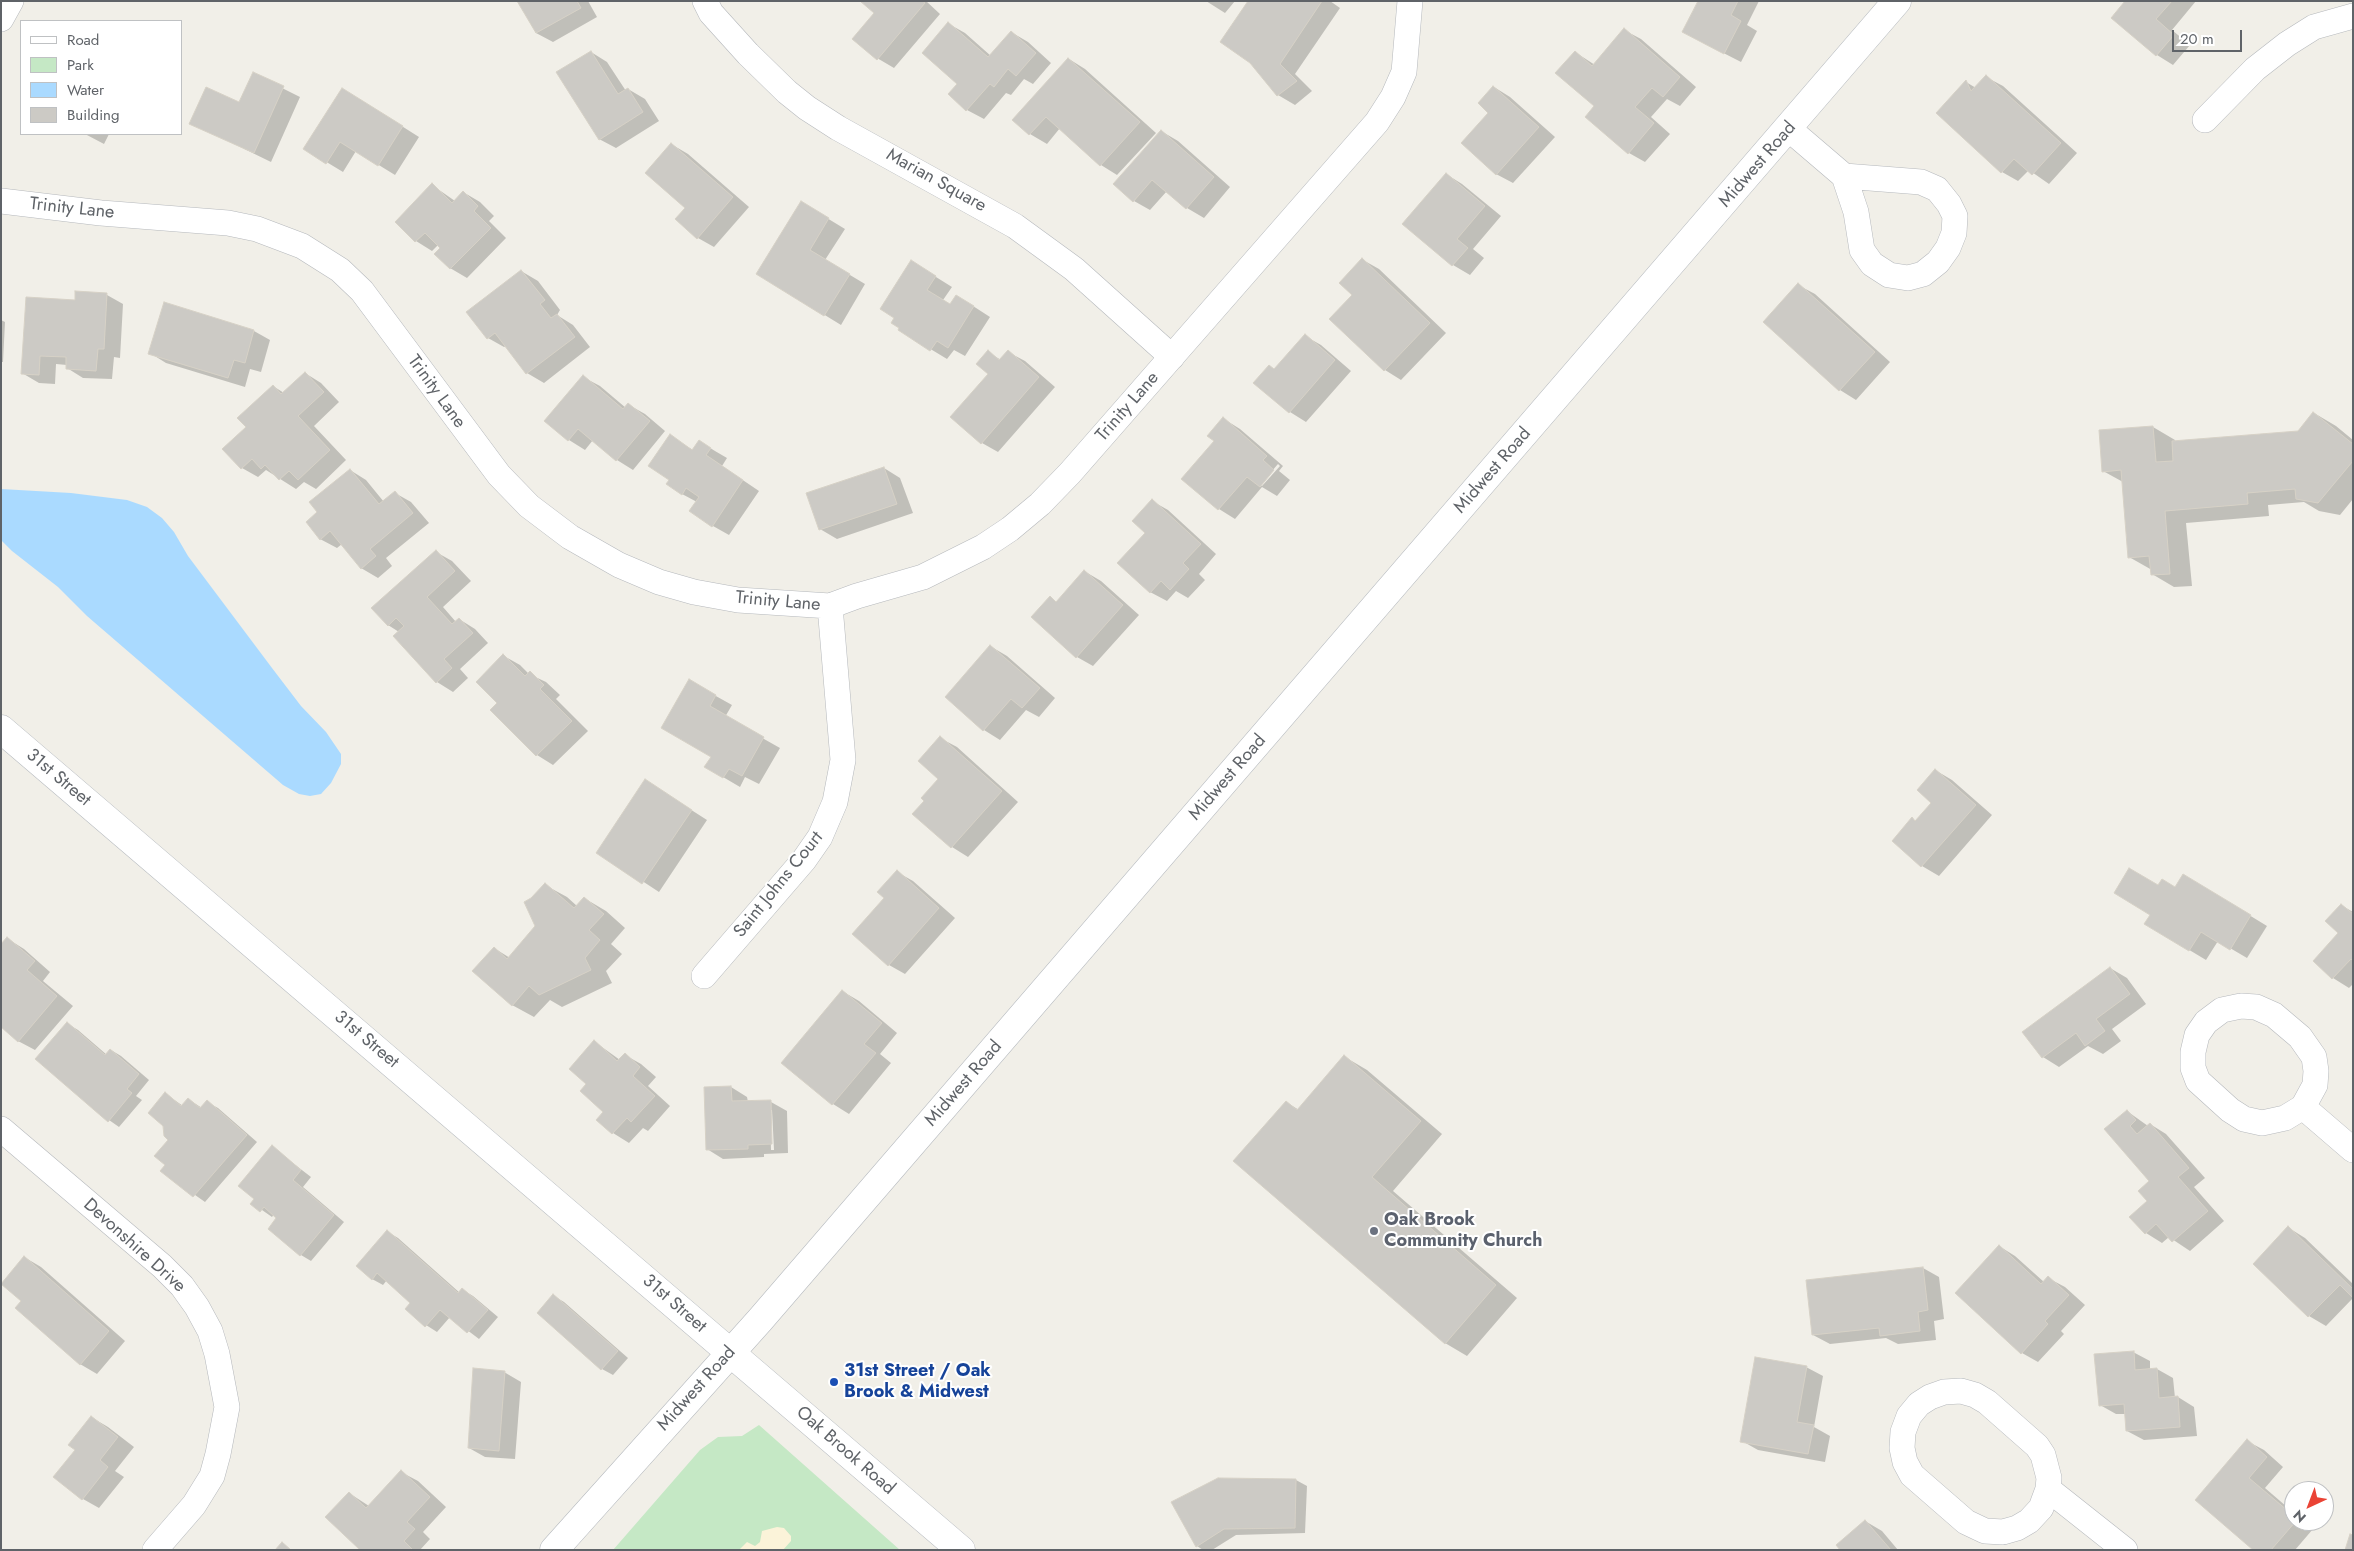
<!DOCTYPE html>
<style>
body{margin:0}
#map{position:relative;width:2354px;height:1551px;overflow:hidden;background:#f1efe8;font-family:Jost,sans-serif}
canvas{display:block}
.frame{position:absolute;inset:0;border:2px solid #5f6368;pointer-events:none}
.legend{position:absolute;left:20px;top:20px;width:162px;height:115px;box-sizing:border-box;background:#fff;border:1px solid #bfc1c3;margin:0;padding:6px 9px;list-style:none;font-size:15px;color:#5f6368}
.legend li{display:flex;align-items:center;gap:10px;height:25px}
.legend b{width:25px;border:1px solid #bfc1c3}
.north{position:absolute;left:2284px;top:1481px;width:50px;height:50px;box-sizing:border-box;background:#fff;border:1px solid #bfc1c3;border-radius:50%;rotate:223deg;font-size:14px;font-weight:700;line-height:20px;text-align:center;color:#5f6368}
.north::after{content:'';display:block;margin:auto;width:18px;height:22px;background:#ea4335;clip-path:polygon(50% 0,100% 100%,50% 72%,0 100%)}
.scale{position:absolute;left:2172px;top:30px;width:70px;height:22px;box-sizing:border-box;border:2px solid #5f6368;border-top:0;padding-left:6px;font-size:15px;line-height:18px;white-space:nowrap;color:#5f6368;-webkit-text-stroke:4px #fff;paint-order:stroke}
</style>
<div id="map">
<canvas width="2354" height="1551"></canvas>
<div class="frame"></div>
<ul class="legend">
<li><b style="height:6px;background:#fff"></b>Road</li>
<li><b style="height:14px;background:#c5e8c5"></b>Park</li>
<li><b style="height:14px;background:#aadaff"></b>Water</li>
<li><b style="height:14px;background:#cccac5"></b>Building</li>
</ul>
<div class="north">N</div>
<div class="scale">20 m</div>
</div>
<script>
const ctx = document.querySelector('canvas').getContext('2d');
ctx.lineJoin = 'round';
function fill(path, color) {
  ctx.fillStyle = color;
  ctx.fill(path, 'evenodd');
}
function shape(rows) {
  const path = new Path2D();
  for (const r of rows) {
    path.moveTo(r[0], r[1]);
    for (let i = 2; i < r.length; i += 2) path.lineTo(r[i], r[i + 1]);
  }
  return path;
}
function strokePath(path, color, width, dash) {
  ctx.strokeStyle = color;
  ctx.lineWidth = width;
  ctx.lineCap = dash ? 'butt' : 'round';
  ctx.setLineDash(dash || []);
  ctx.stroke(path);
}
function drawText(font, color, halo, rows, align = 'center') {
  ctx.font = font + ' Jost,sans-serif';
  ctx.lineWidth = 4;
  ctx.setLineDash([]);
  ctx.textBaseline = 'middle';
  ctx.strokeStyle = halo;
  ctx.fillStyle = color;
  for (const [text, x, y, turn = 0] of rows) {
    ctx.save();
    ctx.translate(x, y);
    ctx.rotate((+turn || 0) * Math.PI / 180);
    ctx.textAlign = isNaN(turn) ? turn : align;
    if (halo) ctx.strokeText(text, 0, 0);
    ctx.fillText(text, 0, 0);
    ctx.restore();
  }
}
const green = shape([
 [759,1425,900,1550,613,1550,700,1450,718,1437,742,1436]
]);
const sand = shape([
 [777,1527,784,1528,791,1536,791,1541,783,1550,739,1550,747,1542,755,1546,760,1542,762,1531]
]);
const water = shape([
 [1,489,71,493,127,500,147,507,162,518,174,532,188,556,272,668,301,706,326,732,341,754,341,764,331,783,321,794,310,796,299,794,283,785,87,616,58,587,12,551,1,540]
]);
const shadow = shape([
 [518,1,588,1,597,17,553,42,536,33],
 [862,1,926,1,940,14,894,68,877,58,876,13],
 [1206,1,1235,1,1225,13],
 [1249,1,1330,1,1340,8,1295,74,1312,91,1295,105,1278,95,1250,62],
 [1700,1,1759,1,1747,25,1757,31,1741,62,1700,41],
 [2127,1,2196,1,2172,30,2190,45,2173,65,2157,55,2113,17],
 [949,24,965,33,991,56,1011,32,1028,42,1051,63,1033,84,1024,79,1011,95,1006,93,984,119,967,110,958,84],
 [1624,30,1641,39,1696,87,1680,106,1667,99,1651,117,1670,134,1645,162,1629,153,1575,52,1595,65],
 [591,52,607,62,626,91,628,89,645,99,659,121,616,148,599,139],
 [1069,59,1085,69,1156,133,1117,175,1101,165,1060,128,1047,144,1030,134,1014,120],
 [254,74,300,97,271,162,191,123,240,104],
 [1986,77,2003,86,2077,153,2049,184,2029,170,2018,181,2002,172,1966,82,1976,88],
 [1494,87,1510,97,1555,137,1513,183,1496,174,1490,113],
 [359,99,419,137,395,175,356,151,343,172,305,149],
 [1161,131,1178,141,1230,187,1204,218,1187,208,1167,191,1150,210,1134,201],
 [85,134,109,134,104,144],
 [671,144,688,154,749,207,714,247,698,238,687,207],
 [1446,174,1462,184,1501,216,1473,249,1484,258,1470,275,1453,265,1404,224],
 [432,185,455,201,463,192,480,202,494,216,489,221,506,238,467,278,450,268,438,245,432,251,416,241,396,222],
 [817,212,845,229,825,260,865,284,841,325,758,274],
 [1363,260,1379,269,1446,333,1401,380,1385,370,1331,319,1354,295],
 [521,271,538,281,560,310,557,315,573,325,590,347,544,383,527,373,506,346,504,347,488,338],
 [928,272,952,287,943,300,951,305,973,306,990,317,965,356,954,350,947,359,899,330],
 [1798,285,1815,294,1890,362,1856,400,1840,390,1765,322],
 [107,295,123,304,120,358,114,357,112,379,83,378,67,368,67,365,56,364,55,384,39,383,22,373,76,301],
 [165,303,254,331,270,340,261,372,250,369,245,387,166,363,150,353],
 [1,320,5,322,3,362,1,362],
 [1305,336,1321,345,1351,371,1306,422,1290,412,1255,382,1275,370],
 [988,352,1001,360,1008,352,1025,361,1055,387,998,452,982,443,989,374],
 [305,373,321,383,339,402,314,426,346,460,316,489,304,482,296,489,266,470,258,477,242,468,248,427,273,386,284,393],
 [583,377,600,386,626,408,629,405,645,414,665,431,633,470,617,460,593,440,585,450,569,440,546,421],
 [2314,413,2336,426,2353,440,2353,499,2340,515,2319,511,2304,502,2268,505,2269,516,2186,523,2192,586,2174,587,2152,574,2152,570,2129,557,2123,482,2103,471,2153,427,2175,440,2175,442,2298,432],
 [1224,419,1240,429,1283,466,1279,471,1290,480,1277,496,1262,487,1235,519,1219,509,1215,441],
 [1278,464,1280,466,1262,486,1259,486],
 [670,436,693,450,699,441,715,451,727,458,722,466,759,491,729,535,713,526,697,502,682,494,671,479],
 [884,468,900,478,913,513,837,539,820,529],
 [350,470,366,480,384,502,395,493,411,502,429,523,386,558,392,566,378,578,361,568,342,544,337,548,320,539,319,513],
 [1152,501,1168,510,1216,554,1199,574,1205,580,1188,598,1176,591,1167,601,1150,592,1147,533],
 [436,552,452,561,471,581,443,607,456,622,459,619,475,629,488,643,460,669,468,678,453,692,437,682,399,632,388,625],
 [1084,571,1101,581,1139,615,1093,666,1077,657,1050,598,1057,602],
 [990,646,1007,656,1055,698,1039,717,1026,710,1000,740,984,730,946,697],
 [504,656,520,665,529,674,546,682,560,695,556,699,588,731,553,765,537,755,499,703],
 [689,681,732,705,725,717,780,748,759,784,745,777,740,787,706,767,712,756],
 [940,738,957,747,1018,802,968,857,952,847,925,801,940,779],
 [1935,770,1952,780,1992,815,1939,876,1922,866,1893,840,1912,819,1916,821,1933,803],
 [646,781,707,820,659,892,598,852],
 [897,872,913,881,955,918,905,974,889,965,886,898],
 [545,885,567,897,577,906,584,898,606,911,625,928,611,944,622,954,606,971,612,983,562,1007,550,1000,534,1017,512,1005,494,948,510,958,537,927,532,899],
 [2200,885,2267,926,2247,958,2218,941,2206,960,2146,924,2175,889],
 [2341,905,2353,912,2353,984,2349,988,2333,978,2314,961,2340,933],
 [8,939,24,949,50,972,43,981,73,1006,35,1050,18,1041],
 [2110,968,2127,978,2146,1004,2112,1029,2121,1041,2103,1054,2088,1046,2059,1067,2043,1057],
 [842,991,859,1001,897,1033,880,1054,891,1063,849,1114,833,1104,783,1062],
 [68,1024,78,1030,107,1055,111,1050,121,1056,149,1080,136,1096,142,1100,119,1127,109,1120],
 [595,1042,620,1060,625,1055,641,1064,656,1077,648,1086,670,1106,648,1131,643,1128,629,1143,613,1133,605,1112,588,1084],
 [1345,1057,1367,1070,1442,1134,1393,1191,1517,1298,1467,1356,1445,1343,1286,1102,1299,1110],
 [731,1087,747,1097,748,1102,771,1102,787,1111,788,1153,764,1154,764,1157,723,1159,707,1149],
 [770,1110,772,1110,774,1150,771,1150],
 [166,1094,183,1106,188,1099,202,1108,207,1102,218,1108,257,1142,205,1202,161,1171,166,1165,170,1140],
 [2127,1111,2148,1126,2150,1124,2166,1134,2205,1178,2194,1187,2224,1221,2190,1251,2169,1237,2162,1243,2146,1233,2151,1181,2106,1130],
 [272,1147,311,1177,303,1187,344,1222,311,1261,301,1255,278,1218,274,1214,272,1217,252,1203,255,1199],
 [2289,1228,2305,1238,2353,1284,2353,1298,2326,1326,2309,1316,2255,1264],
 [388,1232,398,1238,460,1293,463,1290,473,1296,498,1317,479,1339,450,1317,437,1332,426,1325,412,1302,387,1280,383,1285,372,1279],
 [1999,1246,2015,1256,2044,1282,2048,1278,2065,1287,2085,1305,2061,1331,2064,1334,2038,1362,2022,1353],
 [24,1257,41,1267,125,1341,97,1374,80,1364],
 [1923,1268,1939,1277,1944,1319,1934,1321,1936,1340,1898,1344,1886,1338,1830,1344,1813,1335],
 [554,1296,564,1302,628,1358,613,1375,602,1369,538,1313],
 [2133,1352,2150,1361,2150,1369,2157,1369,2173,1378,2175,1398,2178,1397,2194,1407,2197,1436,2144,1440,2127,1431,2126,1414,2116,1414,2100,1405],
 [1806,1367,1823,1376,1814,1427,1830,1436,1825,1462,1758,1450,1742,1441],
 [504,1372,521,1382,515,1459,485,1457,469,1448],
 [91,1417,108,1427,134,1447,115,1471,124,1477,99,1508,83,1499,76,1450],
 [2247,1441,2264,1450,2283,1467,2265,1488,2294,1513,2294,1521,2304,1521,2313,1529,2295,1550,2255,1550,2196,1500],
 [401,1472,418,1481,446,1507,423,1532,430,1539,420,1550,362,1550,349,1493,369,1506],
 [1296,1480,1307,1486,1305,1533,1236,1535,1212,1550,1203,1550,1197,1546,1173,1502],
 [1865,1521,1882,1531,1898,1550,1842,1550]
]);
const building = shape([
 [517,1,577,1,581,8,536,33,517,1],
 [860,1,922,1,925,3,877,60,852,39,874,13,860,1],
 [1248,1,1322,1,1280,64,1297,81,1277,96,1250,63,1220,42,1248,1],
 [1698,1,1738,1,1731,15,1741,21,1724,54,1682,32,1698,1],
 [2125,1,2172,1,2156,19,2174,35,2156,56,2111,18,2125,1],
 [948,22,988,57,1011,31,1036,53,1016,76,1008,69,994,87,990,84,966,111,948,94,957,84,922,53,948,22],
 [1624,28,1680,77,1663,97,1652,88,1635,107,1654,123,1628,154,1585,117,1594,106,1555,73,1575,51,1592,66,1624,28],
 [591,51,618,94,628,88,643,112,599,140,556,72,591,51],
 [1068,58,1140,122,1100,166,1046,117,1029,135,1012,120,1068,58],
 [253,72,284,86,254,153,189,124,206,87,239,102,253,72],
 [1986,75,2061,143,2032,175,2014,159,2001,173,1936,113,1966,80,1971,91,1986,75],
 [1493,86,1539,127,1496,175,1461,143,1488,113,1478,103,1493,86],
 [342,88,403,126,378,166,340,142,326,164,303,149,342,88],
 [1161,130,1214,177,1186,209,1152,180,1133,202,1113,184,1161,130],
 [671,143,733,197,697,239,675,219,685,208,645,173,671,143],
 [1446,173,1485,206,1457,239,1468,248,1452,266,1402,224,1446,173],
 [432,183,452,203,463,191,478,206,474,211,491,228,450,269,434,254,440,248,425,233,415,242,395,222,432,183],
 [801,201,829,218,810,250,850,274,824,316,756,274,801,201],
 [1362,258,1430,323,1384,371,1329,319,1352,295,1339,283,1362,258],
 [911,260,936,276,927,290,950,304,956,295,974,306,948,348,937,341,930,351,898,330,899,328,891,323,894,318,880,309,911,260],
 [521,270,545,300,540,304,551,318,557,314,575,337,526,374,495,333,487,339,466,312,521,270],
 [1798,283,1875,352,1839,391,1763,322,1798,283],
 [75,291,107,293,104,349,98,349,96,371,66,369,66,357,40,356,39,375,21,374,26,297,75,300,75,291],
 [164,302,254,330,245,363,234,360,228,378,148,354,164,302],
 [1305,334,1335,360,1289,413,1253,383,1269,365,1274,369,1305,334],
 [988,350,999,360,1008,350,1039,377,981,444,950,417,988,374,976,364,988,350],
 [305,372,324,392,298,416,330,450,298,480,289,471,279,480,265,465,261,469,252,459,241,469,222,449,246,427,237,418,273,385,281,394,305,372],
 [583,375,623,409,628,403,650,421,616,461,578,429,568,441,544,421,583,375],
 [2313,412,2353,444,2353,461,2318,503,2296,499,2295,489,2247,493,2248,504,2165,511,2170,574,2151,575,2149,556,2128,558,2121,470,2102,472,2099,430,2153,426,2156,462,2173,461,2172,441,2298,431,2313,412],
 [1223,417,1267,456,1263,460,1274,470,1260,487,1247,477,1218,510,1181,479,1214,441,1207,436,1223,417],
 [670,434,692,450,699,440,711,448,706,455,743,480,712,527,689,511,699,497,686,488,682,495,666,484,669,480,648,466,670,434],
 [884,467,897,504,819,530,806,493,884,467],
 [350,469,379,504,395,491,413,513,370,549,376,556,361,569,330,531,320,540,306,522,317,512,309,502,350,469],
 [1152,499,1201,544,1183,563,1189,569,1170,590,1161,581,1150,593,1117,563,1145,533,1132,521,1152,499],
 [436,550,455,571,427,597,452,624,459,618,473,633,444,659,452,668,436,683,393,636,404,626,396,618,388,626,371,608,436,550],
 [1084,570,1123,605,1076,658,1031,617,1050,596,1056,602,1084,570],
 [990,645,1040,688,1022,708,1011,699,983,731,945,697,990,645],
 [503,654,525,676,530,671,544,685,540,689,572,721,536,756,490,710,497,703,476,682,503,654],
 [689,679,716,695,710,706,764,737,742,776,729,769,723,778,704,767,711,757,661,728,689,679],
 [940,736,1002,791,951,848,912,814,924,801,921,798,938,779,918,761,940,736],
 [1935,769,1976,805,1921,867,1892,841,1912,817,1915,821,1931,803,1917,790,1935,769],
 [645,779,692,810,642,884,596,853,645,779],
 [2129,868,2158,885,2162,879,2175,887,2183,874,2251,915,2230,950,2201,932,2189,951,2144,924,2150,915,2114,893,2129,868],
 [897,870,939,908,888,966,852,934,884,898,877,892,897,870],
 [545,883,574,908,584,897,604,914,589,930,600,940,585,958,591,970,539,995,529,986,512,1006,472,971,494,947,507,959,535,926,524,902,531,898,545,883],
 [2341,904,2353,914,2353,961,2351,959,2332,979,2313,961,2338,933,2325,921,2341,904],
 [7,937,35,961,27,970,57,996,18,1042,1,1027,1,944,7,937],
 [2110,967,2130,994,2096,1019,2105,1031,2085,1046,2076,1033,2042,1058,2022,1032,2110,967],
 [842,990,882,1023,864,1044,876,1053,832,1105,781,1063,842,990],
 [67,1022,105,1055,110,1049,139,1074,127,1089,132,1093,108,1122,35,1059,67,1022],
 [594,1040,617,1061,625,1053,640,1067,633,1076,655,1096,631,1122,627,1118,612,1134,596,1120,603,1112,580,1091,586,1084,569,1069,594,1040],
 [1344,1055,1421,1121,1372,1177,1496,1285,1445,1344,1233,1161,1286,1101,1297,1110,1344,1055],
 [731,1086,732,1101,771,1100,772,1144,748,1145,748,1149,706,1150,704,1087,731,1086],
 [165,1092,181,1106,188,1098,200,1108,207,1100,247,1135,193,1197,160,1171,165,1165,154,1156,168,1140,164,1136,163,1126,148,1113,165,1092],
 [2127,1110,2136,1120,2130,1126,2137,1134,2150,1123,2189,1168,2178,1177,2208,1211,2172,1242,2156,1224,2145,1234,2129,1217,2147,1201,2138,1191,2149,1181,2104,1129,2127,1110],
 [272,1145,301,1170,293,1180,334,1215,300,1256,268,1229,276,1218,264,1207,260,1212,250,1204,254,1199,238,1186,272,1145],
 [2288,1226,2353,1289,2352,1297,2340,1285,2308,1317,2253,1264,2288,1226],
 [387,1230,458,1293,462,1288,488,1310,467,1333,440,1310,425,1327,405,1309,410,1303,377,1273,372,1280,356,1266,387,1230],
 [1999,1245,2041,1284,2048,1276,2069,1295,2045,1321,2048,1324,2021,1354,1955,1293,1999,1245],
 [24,1256,109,1331,80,1365,15,1308,21,1301,1,1284,24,1256],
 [1923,1267,1928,1310,1918,1312,1920,1331,1880,1336,1879,1328,1812,1335,1806,1280,1923,1267],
 [553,1294,618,1351,601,1370,537,1313,553,1294],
 [2134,1351,2135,1370,2157,1368,2159,1398,2178,1396,2180,1427,2126,1431,2124,1404,2099,1406,2094,1354,2134,1351],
 [1755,1357,1807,1366,1797,1422,1814,1425,1808,1454,1740,1442,1755,1357],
 [473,1368,505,1371,499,1451,468,1448,473,1368],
 [91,1416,118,1437,100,1460,108,1467,82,1500,53,1477,75,1450,68,1445,91,1416],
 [2247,1439,2267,1457,2249,1478,2294,1516,2294,1521,2296,1521,2271,1550,2253,1550,2195,1500,2247,1439],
 [401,1470,430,1497,407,1522,415,1529,404,1541,413,1550,360,1550,325,1517,349,1492,366,1508,401,1470],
 [1218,1478,1296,1479,1295,1528,1224,1529,1196,1547,1171,1502,1218,1478],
 [1865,1520,1891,1550,1840,1550,1836,1545,1865,1520],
 [2350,1534,2353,1535,2353,1550,2345,1550,2350,1534],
 [282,1542,291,1550,275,1550,282,1542]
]);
const minor = shape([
 [705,1,711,13,748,54,787,92,807,108,838,128,1015,226,1074,269,1172,357],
 [1,19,11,1],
 [2205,120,2255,69,2287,44,2314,27,2353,16],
 [1789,129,1844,176,1856,212,1862,250,1872,264,1889,275,1908,278,1923,274,1938,262,1948,248,1954,233,1955,216,1949,204,1937,189,1921,182,1844,176],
 [1,201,101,213,228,223,257,229,302,246,340,270,362,291,499,475,529,506,570,537,619,565,659,582,694,592,738,600,830,606,857,596,923,577,983,547,1010,529,1040,504,1070,473,1377,122,1393,97,1404,72,1410,1],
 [704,976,804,860,820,837,835,802,843,760,830,606],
 [2241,1006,2256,1007,2274,1015,2300,1037,2314,1057,2316,1071,2315,1085,2303,1107,2285,1118,2262,1123,2244,1119,2230,1110,2198,1081,2193,1068,2193,1052,2197,1035,2206,1022,2222,1010,2241,1006],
 [2303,1107,2353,1150],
 [1,1129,162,1266,182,1286,197,1307,210,1331,217,1354,227,1407,218,1454,212,1476,194,1505,155,1550],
 [1961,1391,1975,1395,1987,1402,2037,1446,2043,1455,2049,1478,2048,1489,2041,1508,2029,1521,2017,1528,2003,1532,1985,1531,1966,1522,1912,1475,1905,1462,1902,1448,1903,1432,1909,1416,1919,1404,1930,1397,1944,1392,1961,1391],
 [2048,1489,2125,1550]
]);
const secondary = shape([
 [1,729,961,1550],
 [554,1550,760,1320,1897,1]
]);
const markers = [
 [1374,1231,5,"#6b7280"],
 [834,1382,5,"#1a4fb4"]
];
const streetNames = [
 ["Midwest Road",1758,165,-49],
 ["Marian Square",936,181,29],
 ["Trinity Lane",72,209,6],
 ["Trinity Lane",436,392,54],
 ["Trinity Lane",1128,407,-49],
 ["Midwest Road",1493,471,-49],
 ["Trinity Lane",778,602,5],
 ["31st Street",58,778,40],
 ["Midwest Road",1228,778,-49],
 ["Saint Johns Court",779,885,-51],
 ["31st Street",366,1040,40],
 ["Midwest Road",964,1084,-49],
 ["Devonshire Drive",134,1246,42],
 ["31st Street",674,1304,41],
 ["Midwest Road",697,1389,-48],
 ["Oak Brook Road",845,1451,41]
];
const worshipNames = [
 ["Oak Brook",1384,1221],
 ["Community Church",1384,1242]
];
const transitNames = [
 ["31st Street / Oak",844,1372],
 ["Brook & Midwest",844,1393]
];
fill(green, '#c5e8c5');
fill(sand, '#fbf3d9');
fill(water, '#aadaff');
fill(shadow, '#0003');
fill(building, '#cccac5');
strokePath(building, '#d6d1c6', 1);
strokePath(minor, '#b5b8bc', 26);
strokePath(secondary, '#b6babf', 29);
strokePath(minor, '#fff', 25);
strokePath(secondary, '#fff', 28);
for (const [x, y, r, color] of markers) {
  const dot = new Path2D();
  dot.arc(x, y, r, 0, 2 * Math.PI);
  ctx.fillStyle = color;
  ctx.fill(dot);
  strokePath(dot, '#fff', 2);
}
drawText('18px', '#5f6368', '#fff', streetNames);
drawText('bold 18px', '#5b616d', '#fff', worshipNames, 'left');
drawText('bold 18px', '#164399', '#fff', transitNames, 'left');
</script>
